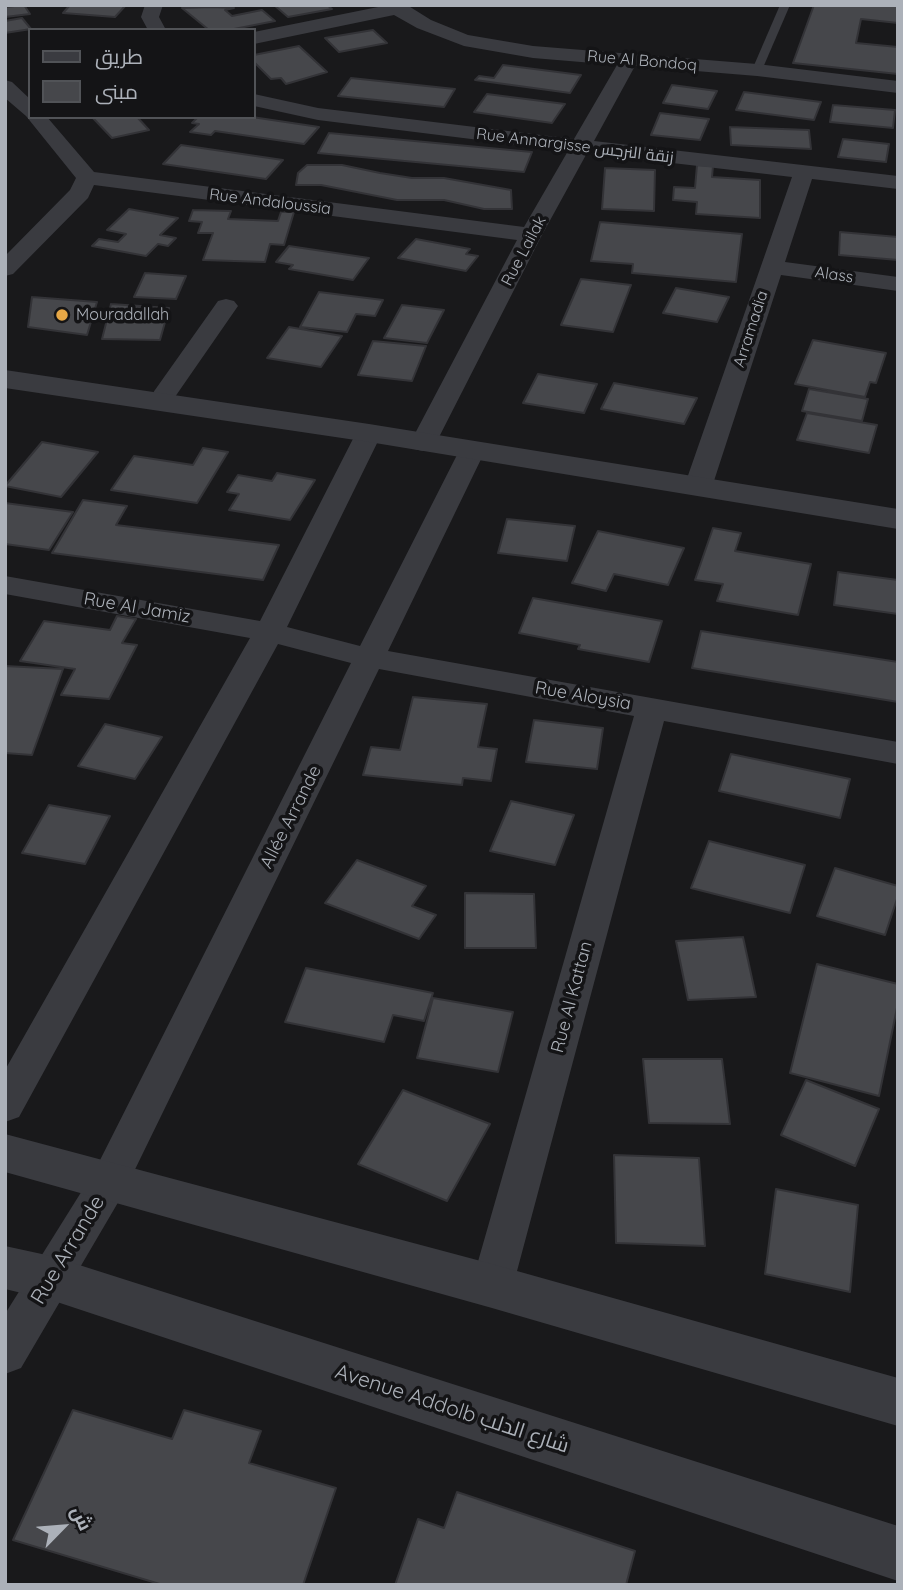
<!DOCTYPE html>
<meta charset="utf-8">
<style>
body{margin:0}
#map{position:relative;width:903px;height:1590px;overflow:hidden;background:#19191b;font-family:Quicksand,Cairo,sans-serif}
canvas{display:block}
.frame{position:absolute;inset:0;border:7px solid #acb1b9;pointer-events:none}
.legend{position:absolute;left:28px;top:28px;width:228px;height:91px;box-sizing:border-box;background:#141416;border:2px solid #515357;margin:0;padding:9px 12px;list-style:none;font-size:21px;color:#acb1b9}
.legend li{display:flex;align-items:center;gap:14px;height:35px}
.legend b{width:35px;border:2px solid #515357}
.north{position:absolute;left:28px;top:1492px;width:70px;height:70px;-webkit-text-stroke:5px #141416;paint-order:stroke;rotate:65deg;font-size:19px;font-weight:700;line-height:28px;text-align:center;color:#acb1b9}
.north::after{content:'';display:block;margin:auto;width:24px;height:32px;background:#acb1b9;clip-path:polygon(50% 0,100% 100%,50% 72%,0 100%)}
</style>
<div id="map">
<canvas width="903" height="1590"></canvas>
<div class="frame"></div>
<ul class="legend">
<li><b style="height:9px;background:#3a3b40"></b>طريق</li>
<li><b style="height:19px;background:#46474b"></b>مبنى</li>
</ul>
<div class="north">ش</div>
</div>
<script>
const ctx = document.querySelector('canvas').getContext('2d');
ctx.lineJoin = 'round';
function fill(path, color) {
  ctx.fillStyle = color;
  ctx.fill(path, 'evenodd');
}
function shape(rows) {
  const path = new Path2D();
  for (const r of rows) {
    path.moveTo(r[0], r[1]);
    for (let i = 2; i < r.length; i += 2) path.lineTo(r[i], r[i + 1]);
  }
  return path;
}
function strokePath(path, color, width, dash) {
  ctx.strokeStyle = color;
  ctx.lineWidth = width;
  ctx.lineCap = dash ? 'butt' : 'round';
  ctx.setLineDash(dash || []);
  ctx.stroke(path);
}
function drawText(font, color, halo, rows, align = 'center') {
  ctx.font = font + ' Quicksand,Cairo,sans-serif';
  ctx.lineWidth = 7;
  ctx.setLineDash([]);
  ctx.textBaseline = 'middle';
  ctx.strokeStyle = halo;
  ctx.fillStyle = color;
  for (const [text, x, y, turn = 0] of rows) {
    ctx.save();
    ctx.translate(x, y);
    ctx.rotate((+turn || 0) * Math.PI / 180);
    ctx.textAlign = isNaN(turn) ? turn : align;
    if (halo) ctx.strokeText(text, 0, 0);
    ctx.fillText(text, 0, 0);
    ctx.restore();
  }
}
const building = shape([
 [24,5,30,14,5,17,5,7,24,5],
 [70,5,126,5,115,17,63,13,70,5],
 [274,5,327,5,332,9,288,17,274,5],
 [814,5,898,5,898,23,861,19,856,43,898,47,898,74,793,63,814,5],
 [212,7,234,8,225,10,232,16,262,10,275,21,229,30,209,30,182,8,212,7],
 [22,18,31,29,5,33,5,21,22,18],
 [373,30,387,43,339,52,325,38,373,30],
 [299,46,327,72,286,84,281,78,271,79,254,62,254,55,299,46],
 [503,65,581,75,570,93,475,80,479,76,494,78,503,65],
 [351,78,455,89,444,107,338,96,351,78],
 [672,85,717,91,708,109,663,103,672,85],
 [744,92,821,102,814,120,736,110,744,92],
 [487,94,565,104,552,123,474,112,487,94],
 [833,105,895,110,893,128,830,122,833,105],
 [660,113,709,119,700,140,651,135,660,113],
 [92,117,137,117,149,130,112,138,92,117],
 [198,117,252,117,319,127,304,144,215,131,211,135,190,132,199,124,192,123,198,117],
 [730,127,809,130,811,149,731,145,730,127],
 [329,133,532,152,524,172,318,153,329,133],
 [843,139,889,144,886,162,838,157,843,139],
 [181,145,283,160,266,179,163,164,181,145],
 [307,165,342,165,380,173,412,178,444,178,511,190,512,209,484,209,444,200,397,200,321,185,296,185,298,173,307,165],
 [697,165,713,166,712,177,760,180,760,218,696,214,697,202,673,200,674,187,695,188,697,165],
 [605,168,655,170,654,211,602,209,605,168],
 [129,209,178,218,160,235,176,238,168,246,158,244,146,256,92,246,99,239,118,242,126,234,107,230,129,209],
 [193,210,231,211,228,219,278,221,281,212,294,212,284,245,270,244,265,262,203,260,213,233,198,233,202,222,189,221,193,210],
 [600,222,742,234,736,282,632,273,633,264,591,261,600,222],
 [840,232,898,237,898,260,839,255,840,232],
 [416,239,470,249,466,254,478,256,466,271,398,258,416,239],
 [289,246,369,258,353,280,289,269,293,265,276,262,289,246],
 [145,273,186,276,176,299,134,297,145,273],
 [581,279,631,285,613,332,561,325,581,279],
 [676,288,729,297,717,322,663,313,676,288],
 [319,292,383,300,375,316,356,314,347,332,300,327,319,292],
 [32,297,97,302,87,335,28,327,32,297],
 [111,304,169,308,160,340,102,339,111,304],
 [402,305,444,310,427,343,384,338,402,305],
 [289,327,342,336,321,367,267,358,289,327],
 [813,340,886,353,876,383,870,382,865,397,795,384,813,340],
 [373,341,426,346,412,381,358,375,373,341],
 [538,374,597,384,584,413,523,403,538,374],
 [614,383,697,398,684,424,601,409,614,383],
 [809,389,868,399,862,421,802,411,809,389],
 [807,413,877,425,869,453,797,440,807,413],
 [42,442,98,452,61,497,5,486,42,442],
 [203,448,228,452,197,503,111,490,134,456,193,465,203,448],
 [277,473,315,480,290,520,229,510,239,494,227,492,238,475,272,481,277,473],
 [83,500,127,506,116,525,279,545,263,580,52,553,83,500],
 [5,503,73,512,49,550,5,544,5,503],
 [507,519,575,526,567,561,498,553,507,519],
 [713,528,741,533,735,551,811,564,798,615,717,601,723,584,695,580,713,528],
 [598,531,684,548,668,585,614,574,606,591,572,583,598,531],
 [838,572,898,580,898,614,834,605,838,572],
 [533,598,662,621,649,662,578,649,580,645,519,633,533,598],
 [117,616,136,619,122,643,137,645,109,699,61,695,75,669,20,661,44,621,110,630,117,616],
 [701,631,898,662,898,702,692,668,701,631],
 [5,666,63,669,32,755,5,753,5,666],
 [413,697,487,704,478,747,497,749,491,781,463,778,462,785,363,775,371,747,400,750,413,697],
 [534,720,603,728,597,769,526,762,534,720],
 [105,724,162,737,135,779,78,766,105,724],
 [731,754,850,779,840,818,719,791,731,754],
 [511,801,574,815,555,865,490,851,511,801],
 [49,805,110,816,85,864,22,853,49,805],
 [709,841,805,865,790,913,691,888,709,841],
 [357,860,426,886,412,906,436,915,419,939,325,903,357,860],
 [835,868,898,886,898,896,885,935,817,916,835,868],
 [465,893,534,894,536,948,465,948,465,893],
 [743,937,756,997,688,1000,676,941,743,937],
 [817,964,898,984,898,1003,879,1096,790,1073,817,964],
 [306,968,433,993,424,1021,393,1015,384,1042,285,1022,306,968],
 [433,998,513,1012,498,1072,417,1058,433,998],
 [643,1059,722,1059,730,1124,649,1123,643,1059],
 [806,1080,879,1109,855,1166,781,1135,806,1080],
 [403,1090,490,1124,447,1201,358,1164,403,1090],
 [614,1155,699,1158,705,1246,616,1243,614,1155],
 [776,1189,858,1205,850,1292,765,1274,776,1189],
 [73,1410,172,1439,184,1410,261,1431,249,1463,336,1488,303,1585,163,1585,13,1540,73,1410],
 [457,1492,635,1551,626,1585,395,1585,418,1519,444,1528,457,1492]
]);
const service = shape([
 [780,5,790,5,762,70,753,72,752,70,780,5]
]);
const minor = shape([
 [145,5,163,5,159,17,166,30,148,30,141,17,145,5],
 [388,5,407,5,431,20,468,35,533,46,757,64,898,81,898,93,757,76,635,66,594,141,898,176,898,189,812,179,785,262,898,277,898,291,781,275,712,487,708,493,698,495,688,493,684,487,792,177,587,153,542,235,436,443,432,449,423,451,414,449,410,443,517,240,94,185,88,198,13,274,5,276,5,256,70,190,76,178,26,116,5,98,5,80,12,82,30,99,30,117,47,117,94,172,524,227,568,151,318,120,254,106,254,94,318,108,574,139,617,65,533,58,464,46,417,28,394,15,254,44,254,32,388,5],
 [226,299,234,301,238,306,168,407,159,410,150,407,146,402,150,397,218,301,226,299],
 [369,425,378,427,382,433,287,627,360,646,459,451,463,445,472,443,481,445,485,451,388,651,898,742,898,764,664,721,513,1286,507,1299,492,1305,477,1299,471,1286,634,716,379,669,123,1194,21,1368,5,1374,5,1314,95,1170,351,663,278,644,19,1117,5,1122,5,1070,250,638,5,594,5,576,260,621,356,433,360,427,369,425]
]);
const tertiary = shape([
 [5,370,369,424,898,509,898,529,369,442,5,388,5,370],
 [5,1134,492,1264,898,1378,898,1426,492,1308,5,1172,5,1134],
 [5,1246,51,1256,898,1526,898,1581,51,1300,5,1289,5,1246]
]);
const markers = [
 [62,315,7,"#e6a746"]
];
const farStreetnames = [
 ["Rue Al Bondoq",642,61,5],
 ["Rue Annargisse زنقة النرجس",575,146,7],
 ["Rue Andaloussia",270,202,7],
 ["Rue Lailak",524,251,-62],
 ["Alass",834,275,8],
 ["Arramadia",751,329,-72]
];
const farPoinames = [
 ["Mouradallah",76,315]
];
const streetNames = [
 ["Rue Al Jamiz",137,608,10],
 ["Rue Aloysia",583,696,10],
 ["Allée Arrande",291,817,-63],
 ["Rue Al Kattan",572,997,-75]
];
const nearStreetnames = [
 ["Rue Arrande",68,1250,-59],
 ["Avenue Addolb شارع الدلب",452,1409,18]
];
fill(building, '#46474b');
strokePath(building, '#333337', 2);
fill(service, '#3a3b40');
fill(minor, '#3a3b40');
fill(tertiary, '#3a3b40');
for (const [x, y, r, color] of markers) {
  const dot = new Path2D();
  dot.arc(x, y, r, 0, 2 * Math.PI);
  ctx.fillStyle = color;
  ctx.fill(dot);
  strokePath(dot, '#141416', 2.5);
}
drawText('16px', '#acb1b9', '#141416', farStreetnames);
drawText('16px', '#acb1b9', '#141416', farPoinames, 'left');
drawText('18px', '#acb1b9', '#141416', streetNames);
drawText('21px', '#acb1b9', '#141416', nearStreetnames);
</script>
